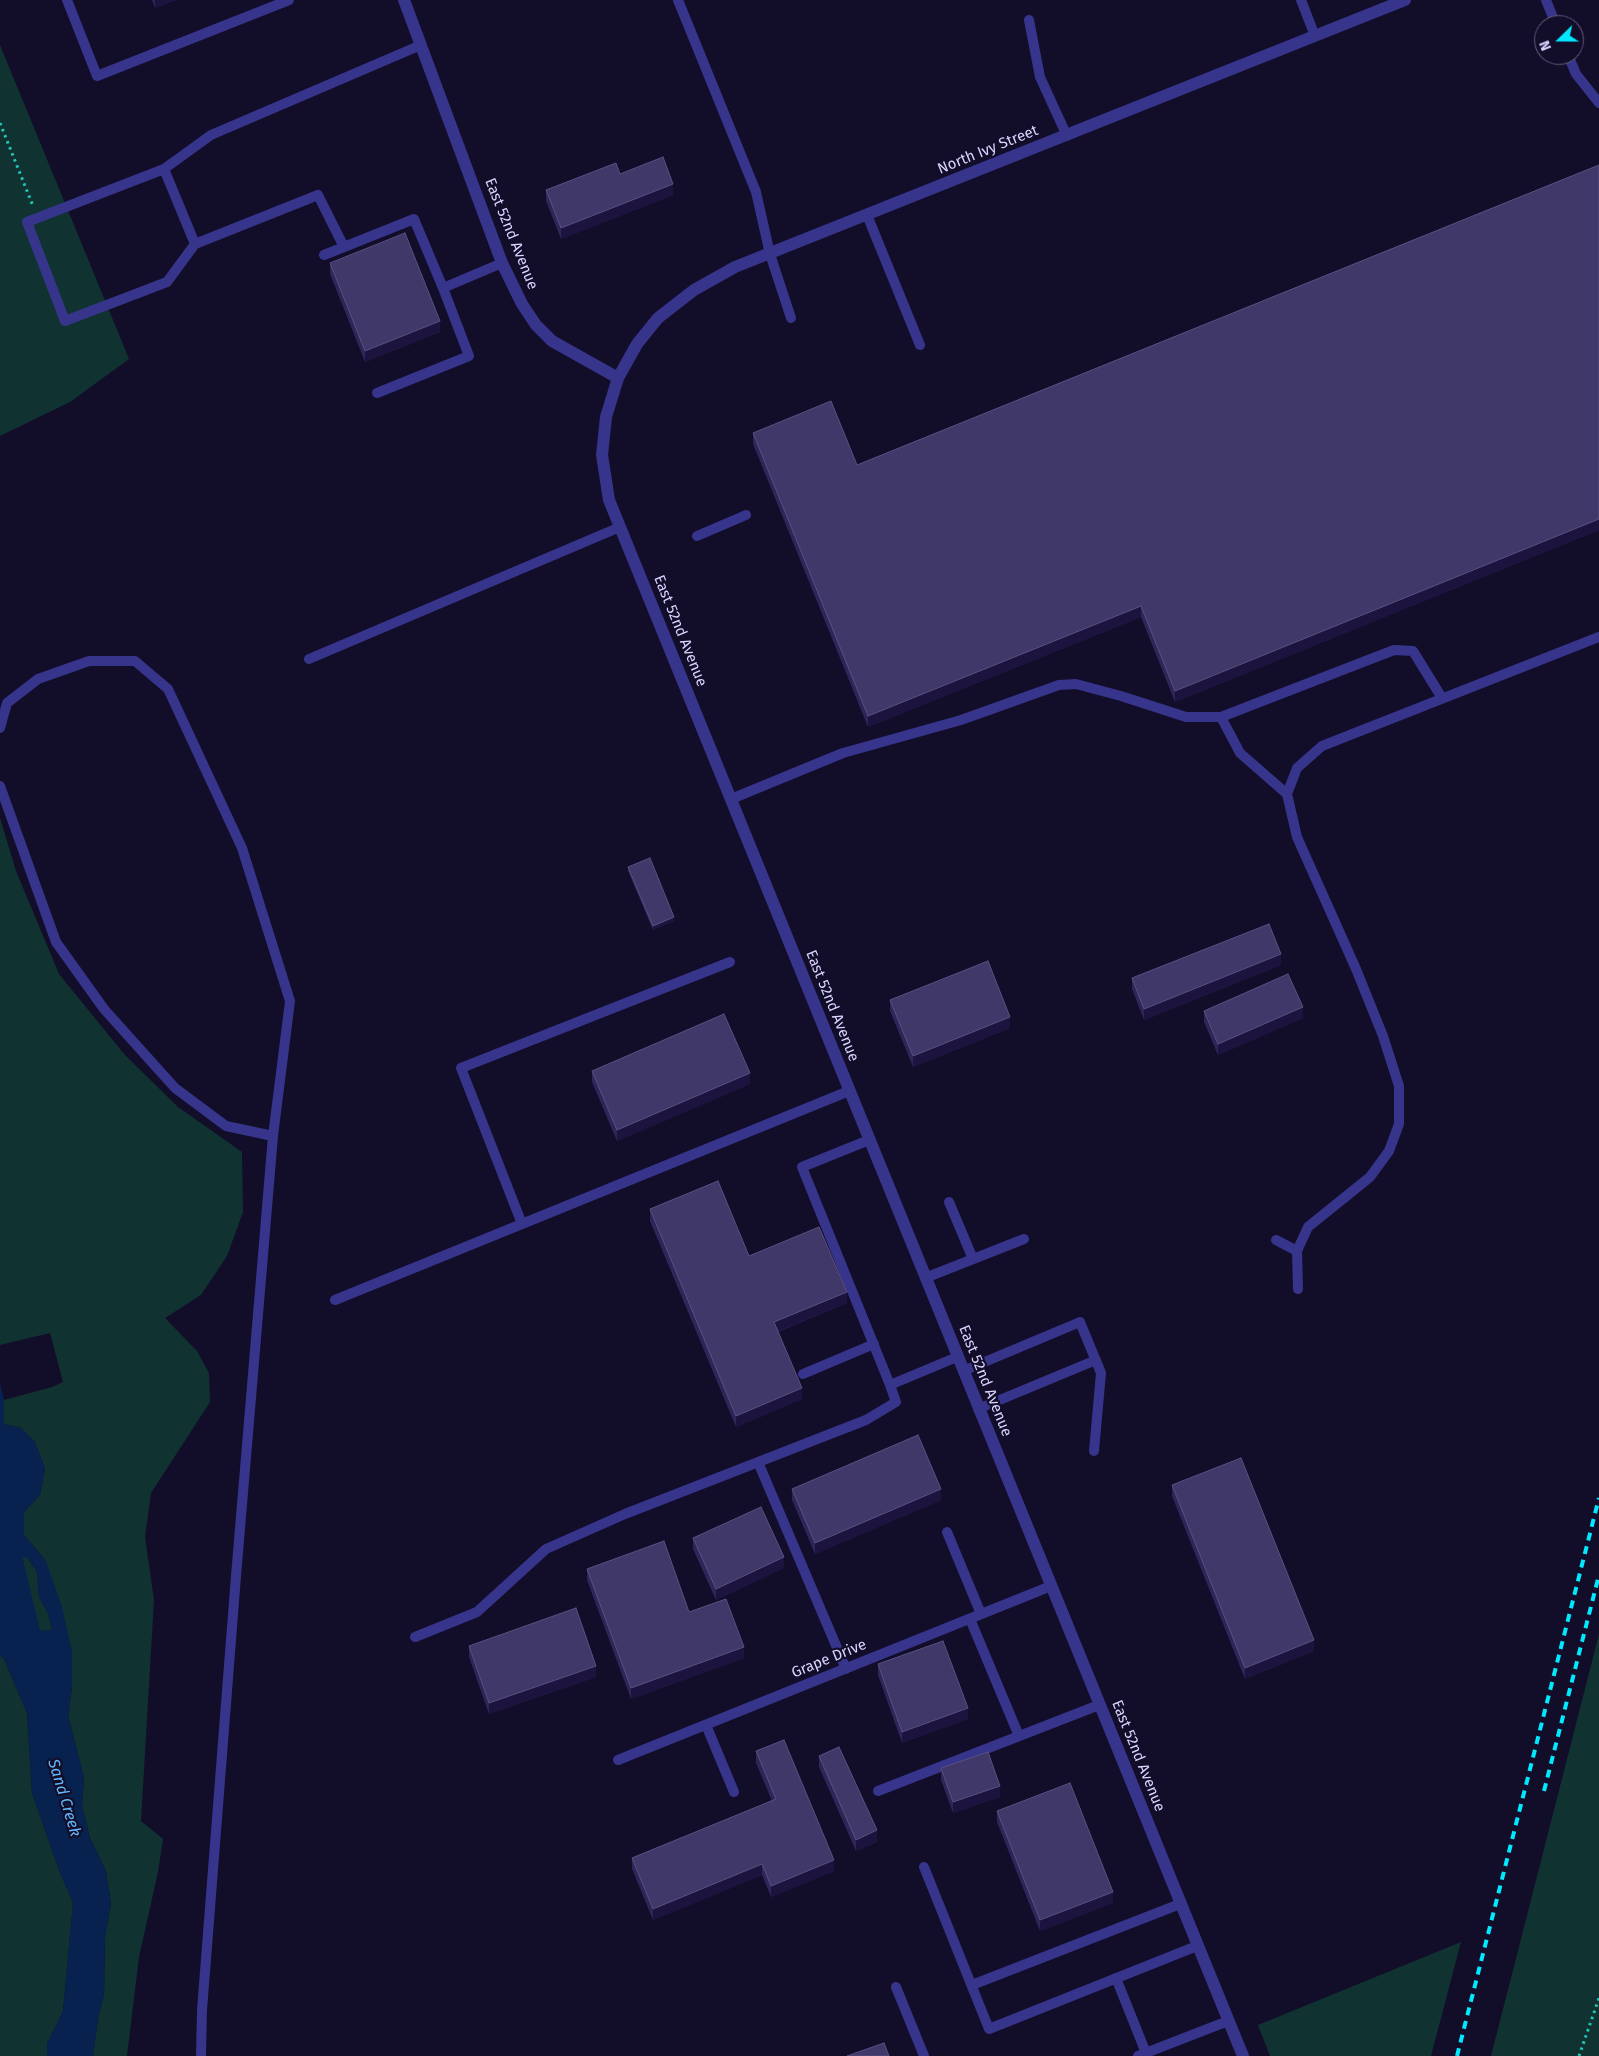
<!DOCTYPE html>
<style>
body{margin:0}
#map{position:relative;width:1599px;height:2056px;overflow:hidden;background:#120d29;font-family:"Fira Sans",sans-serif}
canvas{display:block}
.north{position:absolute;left:1534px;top:15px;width:50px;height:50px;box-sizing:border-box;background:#120d29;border:1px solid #625d7f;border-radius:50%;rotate:248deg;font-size:14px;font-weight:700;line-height:20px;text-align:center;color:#dad5ff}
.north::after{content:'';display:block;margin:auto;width:18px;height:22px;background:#01e8ff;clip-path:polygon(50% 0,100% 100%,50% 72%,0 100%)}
</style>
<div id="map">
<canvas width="1599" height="2056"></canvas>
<div class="north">N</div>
</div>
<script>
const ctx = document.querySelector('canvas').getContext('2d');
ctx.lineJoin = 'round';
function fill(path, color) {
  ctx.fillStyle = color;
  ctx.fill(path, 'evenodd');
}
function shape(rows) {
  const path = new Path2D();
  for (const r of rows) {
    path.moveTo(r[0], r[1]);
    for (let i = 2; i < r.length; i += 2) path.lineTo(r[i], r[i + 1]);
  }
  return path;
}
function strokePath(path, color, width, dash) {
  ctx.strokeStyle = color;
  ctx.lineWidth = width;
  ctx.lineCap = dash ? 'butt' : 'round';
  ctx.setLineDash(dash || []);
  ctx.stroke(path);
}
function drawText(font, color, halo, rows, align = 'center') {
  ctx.font = font + ' "Fira Sans",sans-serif';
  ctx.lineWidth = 4.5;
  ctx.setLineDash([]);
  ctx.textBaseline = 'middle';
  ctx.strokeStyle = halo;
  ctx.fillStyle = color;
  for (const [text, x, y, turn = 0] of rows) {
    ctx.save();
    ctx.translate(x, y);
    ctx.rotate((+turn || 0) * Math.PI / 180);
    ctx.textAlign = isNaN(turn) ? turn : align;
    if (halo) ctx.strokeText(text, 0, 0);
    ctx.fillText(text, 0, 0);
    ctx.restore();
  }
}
const green = shape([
 [0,45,129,359,70,402,0,436],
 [0,818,16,871,59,974,125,1055,178,1107,242,1152,243,1212,227,1256,201,1295,165,1318,197,1351,209,1373,210,1402,151,1493,145,1537,154,1600,141,1821,163,1839,158,1872,139,1957,127,2056,93,2056,98,2019,104,1994,105,1936,111,1904,106,1871,90,1838,82,1805,84,1778,68,1715,72,1688,46,1561,24,1535,24,1512,40,1495,45,1469,35,1442,21,1428,4,1424,4,1400,52,1387,63,1382,50,1333,0,1345],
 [12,1556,27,1557,37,1572,39,1597,48,1613,52,1630,42,1632,28,1621,10,1615,0,1604,0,1560],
 [1599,1634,1599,2056,1491,2056],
 [0,1655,4,1659,27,1713,32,1793,59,1870,73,1903,63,2011,47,2044,47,2056,0,2056],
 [1461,1942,1431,2056,1270,2056,1258,2025]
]);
const water = shape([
 [0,1383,4,1400,4,1424,21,1428,35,1442,45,1469,40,1495,24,1512,24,1535,46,1561,62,1607,72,1652,72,1688,68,1715,84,1778,82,1805,90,1838,106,1871,111,1904,105,1936,104,1994,98,2019,93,2056,47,2056,47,2044,63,2011,73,1903,59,1870,32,1793,27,1713,4,1659,0,1655,0,1604,10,1615,28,1621,42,1631,52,1630,48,1613,39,1597,37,1572,28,1558,12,1556,0,1560]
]);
const river = shape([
 [0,1541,30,1666]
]);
const path = shape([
 [0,123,33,206],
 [1579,2056,1599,1998]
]);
const service = shape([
 [67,0,97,76,289,0],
 [678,0,756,192,770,254,791,318],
 [1301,0,1315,36],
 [1546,0,1556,25],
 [1029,20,1040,77,1067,136],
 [1568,55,1576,74,1599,103],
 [164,169,195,244],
 [867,215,920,345],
 [344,247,318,195,195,244,167,282,65,321,27,222,164,169,211,135,421,45],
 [324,255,414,219,443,288,502,263],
 [377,393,469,356,443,288],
 [697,536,746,515],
 [309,659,620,527],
 [1221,717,1240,753,1287,794],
 [0,728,7,703,38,679,89,661,135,661,168,689,242,848,290,1001,273,1136,236,1576,202,2010,201,2056],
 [0,786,56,942,104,1009,175,1088,226,1126,273,1136],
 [731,799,843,753,961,720,1059,685,1076,684,1121,696,1186,717,1221,717,1394,650,1413,651,1442,698],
 [869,1140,802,1167,890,1385,957,1357],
 [949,1202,973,1259],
 [522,1224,461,1068,730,962],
 [1276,1240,1297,1251],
 [925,1278,1024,1239],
 [1298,1289,1297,1251,1308,1227,1370,1177,1389,1151,1399,1124,1399,1086,1383,1036,1356,969,1297,837,1287,794,1297,768,1322,746,1599,637],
 [335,1300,849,1091],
 [963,1371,1080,1322,1101,1373,1094,1451],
 [803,1374,874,1344],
 [978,1409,1096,1360],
 [758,1462,846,1669],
 [947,1532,981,1614],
 [970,1619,1019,1736],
 [415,1637,477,1612,546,1549,625,1514,866,1420,896,1402,890,1385],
 [706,1725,734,1792],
 [618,1760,1051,1586],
 [878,1791,1099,1705],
 [924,1867,989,2029,1197,1946],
 [1116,1978,1146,2053],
 [972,1985,1180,1904],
 [896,1987,924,2056],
 [1138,2056,1228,2021]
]);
const minor = shape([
 [404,0,502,263,522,304,536,325,552,341,618,378]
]);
const tertiary = shape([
 [1243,2056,609,500,602,455,606,417,618,378,637,344,658,318,694,290,735,267,1405,0]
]);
const rail = shape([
 [1544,1791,1599,1575],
 [1457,2056,1599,1498]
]);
const wall = shape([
 [152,0,176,0,155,8],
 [1599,165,1599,530,1175,702,1141,617,868,727,753,444,753,433,857,465],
 [546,190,673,195,561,239,546,201],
 [330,263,440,332,365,362,330,274],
 [628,867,674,921,653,930,628,871],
 [1281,965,1144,1020,1132,989,1132,978],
 [890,1000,1010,1028,913,1067,890,1011],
 [1204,1011,1303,1018,1218,1055,1204,1022],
 [592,1071,750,1084,617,1141,592,1082],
 [650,1209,749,1256,847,1303,778,1332,802,1399,736,1427,650,1221],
 [1172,1485,1314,1651,1245,1679,1172,1496],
 [792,1489,941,1500,815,1554,792,1500],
 [693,1538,784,1568,716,1600,693,1549],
 [587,1569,689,1612,744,1658,631,1699,587,1580],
 [469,1646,596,1677,489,1714,469,1657],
 [878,1664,968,1719,902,1743,878,1675],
 [756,1751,834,1871,771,1897,762,1875,653,1920,632,1869,632,1858,772,1801,756,1763],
 [819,1756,877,1842,856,1851,819,1767],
 [941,1768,1000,1797,953,1813,941,1780],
 [997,1811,1113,1903,1040,1931,997,1822]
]);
const shadedWall = shape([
 [155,0,176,0,155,8],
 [673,184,673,195,561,239,561,228],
 [440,321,440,332,365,362,365,351],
 [1599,519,1599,530,1175,702,1175,691],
 [1141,606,1141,617,868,727,868,716],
 [674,917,674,921,653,930,653,926],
 [1281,954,1281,965,1144,1020,1144,1009],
 [1303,1007,1303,1018,1218,1055,1218,1044],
 [1010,1017,1010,1028,913,1067,913,1056],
 [750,1073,750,1084,617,1141,617,1130],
 [847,1292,847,1303,774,1333,774,1322],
 [802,1388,802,1399,736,1427,736,1416],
 [941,1489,941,1500,815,1554,815,1543],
 [784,1557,784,1568,716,1600,716,1589],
 [1314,1640,1314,1651,1245,1679,1245,1668],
 [744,1647,744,1658,631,1699,631,1688],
 [596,1666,596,1677,489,1714,489,1703],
 [968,1708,968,1719,902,1743,902,1732],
 [1000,1786,1000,1797,953,1813,953,1802],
 [877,1830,877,1842,856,1851,856,1840],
 [834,1860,834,1871,771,1897,771,1886],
 [762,1864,762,1875,653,1920,653,1909],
 [1113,1892,1113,1903,1040,1931,1040,1920]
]);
const building = shape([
 [663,157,673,184,561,228,546,190,616,163,620,174,663,157],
 [1599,165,1599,519,1175,691,1141,606,868,716,753,433,831,401,857,465,1599,165],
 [405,233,440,321,365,351,330,263,405,233],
 [650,858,674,917,653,926,628,867,650,858],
 [1269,924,1281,954,1144,1009,1132,978,1269,924],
 [988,961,1010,1017,913,1056,890,1000,988,961],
 [1288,974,1303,1007,1218,1044,1204,1011,1288,974],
 [724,1014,750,1073,617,1130,592,1071,724,1014],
 [718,1181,749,1256,819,1227,847,1292,774,1322,802,1388,736,1416,650,1209,718,1181],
 [918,1435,941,1489,815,1543,792,1489,918,1435],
 [1241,1458,1314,1640,1245,1668,1172,1485,1241,1458],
 [761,1507,784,1557,716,1589,693,1538,761,1507],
 [664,1541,689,1612,726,1599,744,1647,631,1688,587,1569,664,1541],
 [576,1608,596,1666,489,1703,469,1646,576,1608],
 [943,1641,968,1708,902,1732,878,1664,943,1641],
 [784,1740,834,1860,771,1886,762,1864,653,1909,632,1858,776,1799,756,1751,784,1740],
 [839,1747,877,1830,856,1840,819,1756,839,1747],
 [988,1752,1000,1786,953,1802,941,1768,988,1752],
 [1070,1783,1113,1892,1040,1920,997,1811,1070,1783],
 [884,2043,889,2056,847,2056,884,2043]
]);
const streetNames = [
 ["North Ivy Street",988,150,-22],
 ["East 52nd Avenue",511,234,68],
 ["East 52nd Avenue",680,631,68],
 ["East 52nd Avenue",832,1006,68],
 ["East 52nd Avenue",985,1381,68],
 ["Grape Drive",829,1659,-22],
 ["East 52nd Avenue",1138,1756,68]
];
const waterNames = [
 ["Sand Creek",64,1798,73]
];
fill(green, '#103332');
fill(water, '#07224e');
strokePath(river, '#07224e', 36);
strokePath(path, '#24c5b9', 3, [2.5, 4]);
strokePath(service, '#37348c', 10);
strokePath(minor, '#37348c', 12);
strokePath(tertiary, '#37348c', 12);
strokePath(rail, '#01e8ff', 4, [8, 6]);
fill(wall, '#2f2559');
fill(shadedWall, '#1c143e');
fill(building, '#41386a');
strokePath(building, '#595182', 1);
drawText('15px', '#dad5ff', '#120d29', streetNames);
drawText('italic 16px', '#63b8ff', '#120d29', waterNames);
</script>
